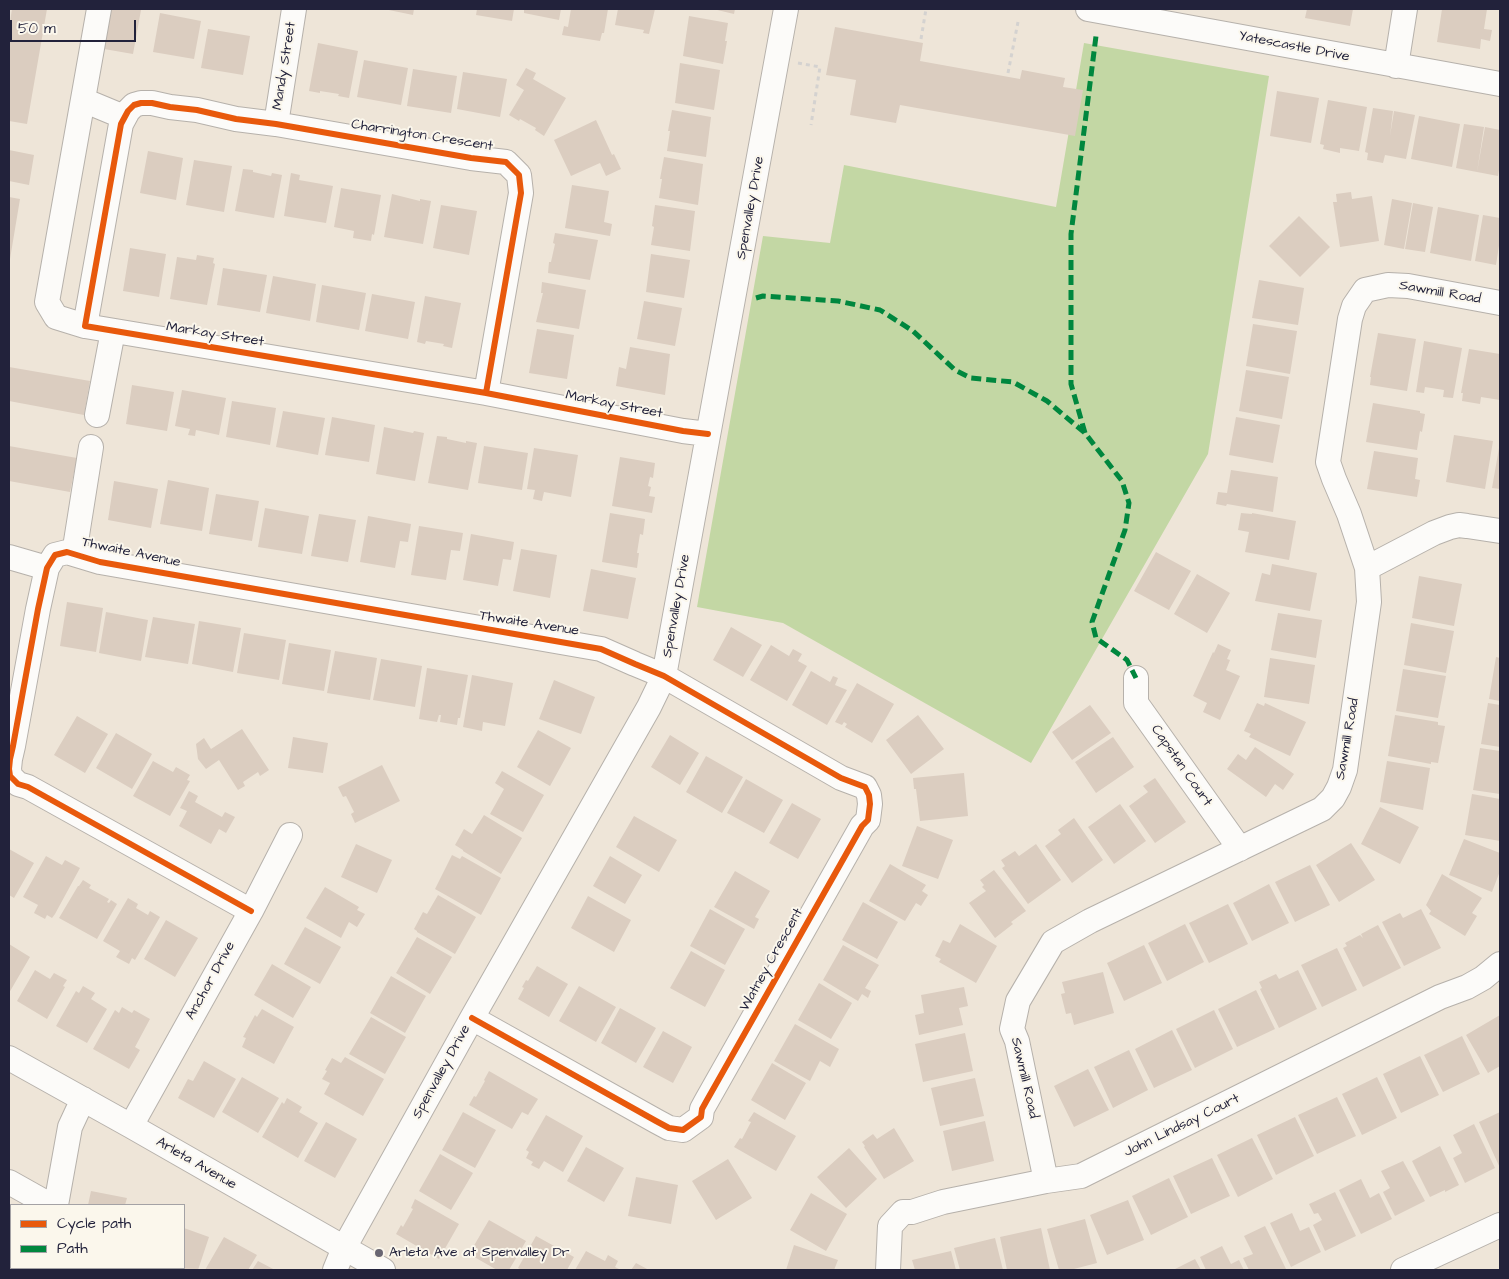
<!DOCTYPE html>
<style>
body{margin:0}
#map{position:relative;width:1509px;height:1279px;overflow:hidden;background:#eee5d8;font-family:"Architects Daughter",sans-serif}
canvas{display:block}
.frame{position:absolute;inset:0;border:10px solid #22223b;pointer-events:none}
.legend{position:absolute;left:10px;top:1204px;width:175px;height:65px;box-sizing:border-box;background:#fbf7ec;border:1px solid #a4a2a5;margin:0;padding:6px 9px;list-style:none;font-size:15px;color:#22223b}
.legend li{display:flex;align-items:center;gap:10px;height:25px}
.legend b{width:25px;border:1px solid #a4a2a5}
.scale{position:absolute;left:10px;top:20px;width:126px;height:22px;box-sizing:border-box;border:2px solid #22223b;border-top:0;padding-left:6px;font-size:15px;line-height:18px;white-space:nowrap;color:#22223b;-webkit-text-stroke:4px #fbf7ec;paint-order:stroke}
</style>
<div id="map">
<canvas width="1509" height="1279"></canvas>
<div class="frame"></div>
<ul class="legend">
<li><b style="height:6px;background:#e8590c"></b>Cycle path</li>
<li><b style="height:6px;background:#00873e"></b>Path</li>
</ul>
<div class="scale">50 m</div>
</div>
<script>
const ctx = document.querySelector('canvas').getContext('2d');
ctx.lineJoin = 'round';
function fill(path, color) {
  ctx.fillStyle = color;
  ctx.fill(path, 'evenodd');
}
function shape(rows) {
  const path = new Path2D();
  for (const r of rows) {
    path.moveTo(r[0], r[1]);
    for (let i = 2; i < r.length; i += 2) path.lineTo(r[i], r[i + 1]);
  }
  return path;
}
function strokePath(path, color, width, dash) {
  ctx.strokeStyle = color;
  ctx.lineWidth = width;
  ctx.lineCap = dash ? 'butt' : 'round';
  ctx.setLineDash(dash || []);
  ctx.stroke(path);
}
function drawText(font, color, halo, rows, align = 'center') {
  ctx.font = font + ' "Architects Daughter",sans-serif';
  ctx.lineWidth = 4;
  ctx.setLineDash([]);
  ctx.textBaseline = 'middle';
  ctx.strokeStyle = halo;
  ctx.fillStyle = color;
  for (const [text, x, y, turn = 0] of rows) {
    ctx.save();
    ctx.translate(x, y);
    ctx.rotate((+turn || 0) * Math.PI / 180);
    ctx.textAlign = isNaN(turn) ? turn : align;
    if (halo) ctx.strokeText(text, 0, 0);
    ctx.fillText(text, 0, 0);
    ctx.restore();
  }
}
const green = shape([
 [1084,43,1269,76,1208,454,1031,763,783,623,697,607,763,236,830,243,844,165,1056,207]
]);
const building = shape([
 [12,9,47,9,27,124,9,121,9,28],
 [111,9,141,10,133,54,104,49],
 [384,9,414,9,413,15],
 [477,9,514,9,512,21,476,15],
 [524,9,561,9,559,20,524,13],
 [571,9,608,9,604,33,602,33,600,41,562,35,564,26,568,27],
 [618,9,655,9,649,34,643,33,644,30,615,25],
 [713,9,735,9,734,14],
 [1307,9,1353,9,1350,26,1305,18],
 [1442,9,1487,9,1484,29,1492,30,1490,41,1481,39,1480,49,1437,42],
 [160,13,201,21,194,59,153,52],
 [689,16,728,23,725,41,727,41,723,64,683,56],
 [835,27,923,43,920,61,1020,79,1022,70,1065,78,1063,87,1083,90,1075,136,900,105,896,123,850,115,856,80,826,75],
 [208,29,250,36,243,75,201,68],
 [318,43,358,51,349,98,338,96,339,94,320,91,320,93,309,91],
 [364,60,408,68,401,105,357,97],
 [680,63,720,70,714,110,675,103],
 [526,68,536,73,533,79,566,98,544,136,535,130,536,128,520,119,519,121,509,115,524,90,516,85],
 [413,69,457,76,451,113,407,106],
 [463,72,507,79,500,117,457,109],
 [1277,91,1319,98,1311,143,1270,136],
 [1328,100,1367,107,1359,151,1340,148,1340,153,1323,149,1324,145,1320,144],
 [1373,108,1393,111,1390,136,1394,111,1415,115,1406,159,1385,155,1383,163,1367,160,1368,153,1365,152],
 [672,110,711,117,706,157,667,151,670,131,668,131],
 [1419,116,1460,124,1452,167,1411,159],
 [596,120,612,155,614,154,621,169,606,176,600,163,571,176,554,140],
 [1464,124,1484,127,1477,172,1456,168],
 [1485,127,1500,130,1500,164,1498,176,1477,172],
 [9,150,34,155,29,185,9,181],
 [148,151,183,158,176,200,140,193],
 [664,157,703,164,698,205,659,198,662,179,660,179],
 [194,160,232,166,224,212,186,205],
 [243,169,253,170,253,172,271,176,272,173,282,175,274,218,235,211],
 [291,173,300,175,299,180,333,186,326,223,284,216],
 [572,185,609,191,604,222,612,224,610,236,565,228],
 [341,188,381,195,374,235,372,234,371,241,353,238,354,231,334,227],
 [1351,192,1352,199,1372,196,1379,241,1340,247,1333,202,1337,202,1336,194],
 [392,194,420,201,420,199,431,201,423,244,384,237],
 [9,197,20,199,10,259,9,259],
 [1392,199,1412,203,1404,249,1384,245],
 [1413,203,1433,207,1425,252,1405,249],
 [441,205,477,211,469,255,433,248],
 [655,205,695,211,690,251,651,245,654,227,652,226],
 [1438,207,1479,215,1471,261,1430,253],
 [1483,215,1500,218,1500,239,1496,265,1475,261],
 [1299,216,1330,247,1300,277,1269,246],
 [555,233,598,240,590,280,548,273,549,262,551,262,555,244,553,243],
 [130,248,166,254,159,297,123,291],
 [651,254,690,260,684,298,646,292],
 [197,255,214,258,213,263,215,264,207,305,170,299,177,257,196,260],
 [223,268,267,275,260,312,217,305],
 [273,276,316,284,310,321,266,313],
 [1259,280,1304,288,1298,325,1252,318],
 [542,282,586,290,579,329,536,322,543,293,541,293],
 [322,285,366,293,359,330,316,322],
 [372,294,415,302,408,339,365,331],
 [425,296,461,303,452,348,443,346,444,344,426,341,425,344,417,342],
 [644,301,682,308,675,346,637,339],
 [1253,324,1297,331,1290,374,1246,366],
 [537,329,574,335,567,379,529,373],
 [1378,333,1416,339,1407,391,1370,385,1371,377,1370,377],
 [1424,341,1462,348,1453,398,1443,397,1444,390,1425,387,1424,393,1416,392],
 [630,347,670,354,665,395,616,386,619,367,626,369],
 [1469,349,1500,354,1500,400,1481,397,1480,404,1462,401,1463,393,1461,393],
 [9,367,90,381,84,415,9,401],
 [1246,370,1289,377,1282,419,1239,411],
 [132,385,174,392,167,431,126,424],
 [182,390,226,398,219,435,196,430,195,436,188,435,190,429,175,426],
 [232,401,276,408,270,445,226,437],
 [1373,403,1420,411,1420,413,1425,414,1422,432,1420,431,1417,450,1366,442],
 [283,411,325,418,318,455,276,447],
 [332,417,375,425,369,462,325,455],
 [1236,417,1280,425,1273,463,1229,455],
 [384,427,413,433,414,431,424,433,415,481,376,474],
 [1454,435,1493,441,1485,489,1446,482],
 [437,436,447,437,447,439,466,443,466,441,477,443,468,490,428,483],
 [9,446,77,458,70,492,9,481],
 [484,446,528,453,522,490,478,483],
 [534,448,578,455,571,497,544,492,542,501,533,499,535,490,527,489],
 [1499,448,1500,448,1500,489,1492,488],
 [1374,451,1418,458,1415,479,1420,480,1417,497,1367,489],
 [620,457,655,463,653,478,650,477,648,486,651,487,649,496,655,497,652,513,612,506],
 [1231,470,1278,477,1273,512,1227,504,1226,506,1216,504,1218,492,1227,493],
 [168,480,209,488,202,531,160,524],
 [114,481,158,489,151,528,108,520],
 [216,494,259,501,252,541,209,534],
 [265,508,309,516,302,554,258,547],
 [610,513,645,519,643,535,640,534,637,553,639,553,637,568,602,562],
 [1241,513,1252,514,1252,513,1296,521,1289,560,1245,552,1249,532,1238,530],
 [319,514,356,520,348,562,311,556],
 [368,516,411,524,408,542,400,541,395,568,360,562],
 [419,526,463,533,460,551,451,550,446,580,411,575],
 [471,534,514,542,511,560,503,559,498,586,463,580],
 [521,549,557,555,550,598,513,591],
 [1156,552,1191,571,1169,610,1134,591],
 [1272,564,1317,573,1310,611,1255,601,1262,573,1270,575],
 [591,569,636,578,628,619,583,611],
 [1197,574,1230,593,1207,633,1174,614],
 [1419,576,1462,584,1454,626,1412,618],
 [67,602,103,608,96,652,60,646],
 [106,612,148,620,141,661,99,653],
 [1278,613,1322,620,1316,658,1271,650],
 [153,617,195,624,188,664,145,657],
 [199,621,241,628,233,672,192,664],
 [1411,623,1454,631,1446,673,1404,665],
 [731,627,762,645,743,677,713,660],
 [244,633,286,640,279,680,237,673],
 [289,643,331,650,324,691,282,684],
 [1218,644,1231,650,1227,659,1230,660,1226,670,1240,676,1220,720,1203,712,1207,703,1193,696,1213,652,1214,653],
 [771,645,789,656,793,649,802,654,798,661,807,666,787,701,750,680],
 [335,651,377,658,370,700,327,693],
 [1496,657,1500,658,1500,701,1489,699],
 [1270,658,1315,665,1309,704,1264,697],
 [381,659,422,666,415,707,373,700],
 [427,668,468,675,460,718,458,718,457,725,440,722,441,715,439,715,437,722,419,719],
 [1403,669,1446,676,1438,718,1396,711],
 [811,671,830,682,833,676,838,678,835,685,847,690,827,725,792,705],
 [472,675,513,683,505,726,483,722,482,731,463,727],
 [554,680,595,697,581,734,539,719],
 [857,683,894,704,872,743,845,727,847,724,844,722,842,725,835,722],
 [1257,703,1264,706,1265,703,1306,722,1290,756,1249,737,1251,734,1244,731],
 [1488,703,1500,705,1500,747,1481,744],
 [1090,705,1111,733,1072,760,1052,732],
 [918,715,944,749,911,774,886,740],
 [1395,715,1438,722,1438,725,1445,726,1438,763,1431,762,1431,764,1388,756],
 [77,716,108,734,85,773,54,755],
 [242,729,269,770,260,776,258,772,243,782,245,786,238,790,219,760,206,769,198,759,196,744,204,738,211,749],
 [538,730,571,748,550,786,517,767],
 [116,733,152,754,132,789,96,768],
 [670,735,699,753,680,785,651,767],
 [293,737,328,743,323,773,288,768],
 [1113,737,1134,767,1096,793,1075,762],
 [1255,747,1294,774,1283,790,1275,784,1266,797,1227,769,1238,754,1246,760],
 [1480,748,1500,751,1500,794,1473,790],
 [706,756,743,777,722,813,686,792],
 [153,761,173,772,176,767,190,775,187,780,190,781,170,816,133,796],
 [1387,761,1430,768,1423,810,1380,802],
 [382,765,400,801,355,823,351,814,354,812,346,796,343,797,338,787],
 [502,771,544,795,523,832,490,814,504,789,495,783],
 [964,773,968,816,920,821,916,789,914,789,913,778],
 [1155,778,1186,822,1155,843,1129,806,1148,792,1143,786],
 [746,779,783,800,764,833,727,813],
 [189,791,198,796,195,802,222,817,225,812,235,817,226,833,219,829,211,844,179,826,187,811,180,808],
 [1472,794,1500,799,1500,841,1465,835],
 [792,803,821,819,798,859,769,843],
 [1120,804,1146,841,1114,864,1088,827],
 [1380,807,1419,827,1400,864,1361,844],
 [484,815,522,838,501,874,463,851,463,850,455,845,464,829,472,834],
 [634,816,677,840,659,872,616,847],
 [1074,818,1103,860,1072,883,1045,846,1061,834,1058,830],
 [917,826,953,840,938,879,902,866],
 [1464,839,1500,853,1500,871,1492,892,1449,875],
 [1351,843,1375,880,1339,902,1316,865],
 [356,844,392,860,377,893,341,877],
 [1036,844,1061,880,1028,904,1002,868,1005,866,1001,860,1015,851,1019,856],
 [9,849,34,863,14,898,9,895],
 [452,855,460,859,462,856,501,878,481,915,435,889],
 [46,856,62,865,65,860,80,868,55,914,52,918,47,915,45,919,34,913,38,905,23,897],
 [610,856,642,875,625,904,593,886],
 [890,864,926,885,922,891,928,895,921,906,916,903,905,921,869,901],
 [1310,865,1330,905,1295,922,1275,882],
 [994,870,1026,911,1011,922,1013,924,995,938,969,903,986,891,982,887,984,885,980,880],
 [735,871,770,891,755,917,759,919,754,929,714,907],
 [1442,874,1482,898,1472,913,1477,916,1465,936,1429,914,1431,911,1426,905],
 [83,880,91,885,89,888,109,899,107,902,109,903,111,900,117,904,97,939,59,918,78,886,79,886],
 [1269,884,1289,923,1252,941,1233,903],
 [325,887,359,907,357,910,365,914,357,927,349,922,341,938,306,918],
 [438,895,476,917,455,954,417,932,417,931,414,929,423,912,427,914],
 [588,896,631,920,614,952,571,928],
 [128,898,138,904,136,908,148,915,150,911,160,917,135,960,132,958,129,964,116,957,120,951,103,941],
 [863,902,898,922,877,959,842,940],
 [1228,904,1248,944,1209,963,1189,923],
 [710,909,745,929,725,965,690,946],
 [1421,909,1441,948,1404,966,1382,922,1400,913,1403,918],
 [166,920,198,938,175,977,144,959],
 [960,924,997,946,976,983,939,962,941,959,935,956,943,940,950,943],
 [1185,924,1204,962,1167,981,1148,943],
 [1378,925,1401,968,1363,987,1343,948,1347,946,1345,943,1360,935,1363,938,1361,934],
 [305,927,341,947,320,984,284,964],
 [417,937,452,957,430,994,396,973],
 [9,944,30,957,9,993],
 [843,945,879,965,865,988,871,991,868,998,862,994,858,1001,823,980],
 [1144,945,1162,983,1124,1001,1107,963],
 [1337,948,1357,990,1322,1007,1301,965],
 [691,951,725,970,705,1007,670,988],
 [272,964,311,987,293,1018,254,995],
 [537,966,568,984,549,1017,518,999,524,988,522,987,526,980,528,981],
 [35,970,50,979,54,973,67,980,63,986,65,987,47,1019,17,1001],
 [1298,970,1317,1009,1279,1028,1260,989,1262,988,1259,982,1276,974,1279,979],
 [1103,972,1114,1013,1074,1025,1071,1013,1066,1014,1061,994,1065,993,1062,982],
 [391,976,426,996,405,1033,370,1013],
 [819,983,852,1003,831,1039,798,1020],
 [83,986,95,993,91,999,107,1009,87,1043,56,1026,76,991,79,993],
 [579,986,616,1007,596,1042,559,1021],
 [964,987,968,1006,959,1008,963,1025,919,1035,915,1015,924,1013,921,995],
 [1256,990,1275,1029,1237,1047,1218,1009],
 [122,1007,132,1013,134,1010,150,1019,135,1047,140,1050,129,1069,93,1049,115,1010,119,1013],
 [620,1008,656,1028,636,1063,601,1043],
 [262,1009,294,1027,274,1064,242,1047,246,1038,243,1037,255,1015,257,1017],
 [1214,1010,1233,1049,1195,1068,1176,1029],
 [1500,1015,1500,1066,1488,1073,1466,1035],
 [371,1017,406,1037,385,1074,349,1054],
 [795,1024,839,1049,830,1067,820,1061,810,1081,774,1061],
 [1172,1030,1192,1070,1154,1088,1135,1049],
 [663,1031,692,1047,673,1083,643,1067],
 [965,1033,973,1071,923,1082,915,1044],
 [1462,1036,1480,1074,1443,1092,1424,1055],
 [1129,1050,1148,1090,1113,1108,1094,1067],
 [1420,1056,1439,1095,1401,1113,1383,1074],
 [345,1057,384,1079,363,1116,324,1094,330,1083,322,1079,327,1071,325,1070,332,1058,341,1063],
 [204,1061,236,1079,214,1118,178,1098,188,1079,193,1081],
 [772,1063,806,1083,785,1120,751,1100],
 [1088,1069,1109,1110,1074,1127,1054,1086],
 [489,1071,538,1099,528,1115,522,1112,512,1129,469,1105,474,1096,476,1097,485,1081,484,1080],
 [242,1077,279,1098,258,1133,222,1112],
 [1377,1077,1397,1118,1362,1135,1342,1094],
 [975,1078,984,1116,940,1126,931,1088],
 [1337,1097,1356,1136,1317,1154,1298,1115],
 [287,1098,302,1107,299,1112,318,1123,298,1158,262,1137,282,1102,284,1104],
 [463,1112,496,1130,475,1168,442,1150],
 [754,1112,796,1136,776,1171,734,1147,740,1138,742,1139,751,1122,748,1121],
 [1500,1112,1500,1168,1479,1122],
 [546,1115,583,1136,563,1172,544,1161,539,1169,531,1165,533,1162,526,1158,529,1152,526,1150],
 [1295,1117,1314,1156,1276,1175,1257,1135],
 [985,1121,994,1161,952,1171,943,1131],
 [326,1122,357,1139,335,1178,304,1161],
 [1474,1124,1495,1168,1465,1183,1453,1158,1462,1153,1453,1135],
 [894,1128,914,1161,884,1179,864,1147,865,1146,862,1142,873,1134,877,1139],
 [1252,1138,1273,1179,1238,1197,1217,1155],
 [1440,1146,1459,1185,1445,1192,1445,1190,1430,1197,1412,1161],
 [586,1147,624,1168,604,1202,567,1181],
 [849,1148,877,1179,846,1208,817,1177],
 [440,1154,473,1173,451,1210,419,1191],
 [1212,1158,1230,1196,1191,1214,1173,1176],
 [728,1159,752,1198,716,1220,692,1181],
 [1403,1161,1425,1201,1395,1216,1383,1192,1390,1188,1381,1171],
 [636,1177,678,1185,671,1224,628,1216],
 [1169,1178,1188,1217,1151,1235,1132,1196],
 [1361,1179,1370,1198,1379,1193,1392,1219,1361,1234,1339,1190],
 [91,1191,127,1198,125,1205,88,1205],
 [1335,1192,1356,1236,1325,1251,1313,1225,1322,1220,1318,1213,1314,1214,1309,1204],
 [811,1193,847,1214,826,1251,790,1230],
 [415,1199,459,1224,439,1259,396,1234,401,1225,403,1227,413,1209,411,1208],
 [1128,1200,1144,1240,1107,1255,1090,1215],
 [1292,1213,1300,1231,1309,1227,1321,1252,1291,1267,1270,1223],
 [1085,1219,1097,1263,1070,1270,1059,1270,1047,1229],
 [489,1220,526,1241,509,1270,497,1270,469,1254],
 [1265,1226,1286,1269,1283,1270,1249,1270,1243,1258,1253,1254,1244,1236],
 [184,1228,209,1237,198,1270,180,1270,175,1269,175,1270,165,1270,166,1268,184,1268],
 [1041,1228,1050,1270,1007,1270,1000,1237],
 [536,1236,574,1257,567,1270,522,1270,518,1268],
 [224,1237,257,1255,248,1270,205,1270],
 [995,1238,1003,1270,960,1270,954,1248],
 [794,1245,838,1260,834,1270,786,1270],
 [1222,1246,1231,1264,1239,1260,1244,1270,1206,1270,1200,1257],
 [586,1251,605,1261,608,1255,618,1261,615,1267,621,1270,575,1270],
 [951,1251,956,1270,915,1270,912,1260],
 [1195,1259,1201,1270,1173,1270],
 [258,1261,275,1270,252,1270],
 [636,1263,649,1270,631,1270],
 [77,1268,114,1268,114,1270,76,1270]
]);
const path = shape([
 [921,39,926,9],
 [798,63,820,67,811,125],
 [1008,73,1018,22]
]);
const minor = shape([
 [1088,9,1500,84],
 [1396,66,1405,9],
 [83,100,124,117],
 [276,124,294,9],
 [85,326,56,317,47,302,99,9],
 [486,393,521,193,519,175,506,162,471,158,276,124,236,119,197,110,170,107,152,103,141,103,134,105,128,111,121,124,85,326,486,393,683,431,708,434],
 [97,415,113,331],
 [74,554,91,447],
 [9,557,47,568],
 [1367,568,1434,533,1450,527,1459,525,1467,526,1500,531],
 [1136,678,1136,703,1240,849],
 [251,911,28,787,18,784,10,776,9,769,10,759,13,746,38,609,47,568,55,555,67,552,100,562,601,649,635,664,664,676,841,778,865,787,869,795,870,804,868,820,862,826,707,1100,702,1109,701,1117,683,1130,669,1128,656,1121,472,1018],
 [9,1058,131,1126,383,1270],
 [131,1126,251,911,290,835],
 [1046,1181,1017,1041,1012,1029,1018,1001,1053,942,1090,921,1322,809,1333,798,1339,787,1345,770,1369,602,1367,568,1349,514,1334,479,1328,462,1350,319,1354,306,1365,290,1388,285,1408,286,1500,303],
 [9,1182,50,1205],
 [56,1205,70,1127,83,1099],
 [335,1270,344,1248,472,1018,649,707,664,676,786,9],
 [888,1270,890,1226,903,1212,912,1212,943,1202,1046,1181,1081,1176,1440,997,1467,987,1483,978,1500,964],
 [1403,1270,1500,1225]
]);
const quiet = shape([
 [756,298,763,296,838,301,880,310,913,331,955,370,971,378,1013,382,1047,401,1085,433,1122,481,1129,503,1125,530,1092,622,1096,638,1127,660,1136,678],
 [1085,433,1071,384,1071,234,1096,36]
]);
const cycleway = shape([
 [486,393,521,193,519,175,506,162,471,158,276,124,236,119,197,110,170,107,152,103,141,103,134,105,128,111,121,124,85,326,486,393,683,431,708,434],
 [251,911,28,787,18,784,10,776,9,769,10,759,13,746,38,609,47,568,55,555,67,552,100,562,601,649,635,664,664,676,841,778,865,787,869,795,870,804,868,820,862,826,707,1100,702,1109,701,1117,683,1130,669,1128,656,1121,472,1018]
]);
const markers = [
 [379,1253,5,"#696672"]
];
const streetNames = [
 ["Yatescastle Drive",1294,47,11],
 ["Mandy Street",285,66,-81],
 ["Charrington Crescent",422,136,9],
 ["Spenvalley Drive",751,208,-80],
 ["Sawmill Road",1440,293,10],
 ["Markay Street",215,335,9],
 ["Markay Street",614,405,11],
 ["Thwaite Avenue",131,553,12],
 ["Spenvalley Drive",677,606,-80],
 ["Thwaite Avenue",529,624,9],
 ["Sawmill Road",1348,739,-80],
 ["Capstan Court",1181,766,55],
 ["Watney Crescent",772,960,-61],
 ["Anchor Drive",211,981,-61],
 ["Spenvalley Drive",442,1072,-61],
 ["Sawmill Road",1024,1078,77],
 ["John Lindsay Court",1182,1126,-26],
 ["Arleta Avenue",196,1164,30]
];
const poiNames = [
 ["Arleta Ave at Spenvalley Dr",389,1253]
];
fill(green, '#c3d7a4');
fill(building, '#dbcdc0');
strokePath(minor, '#b6b1ab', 26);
strokePath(path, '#d4d2d0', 3, [4, 4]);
strokePath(minor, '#fcfbf9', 24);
strokePath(quiet, '#00873e', 5, [10, 5]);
strokePath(cycleway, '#e8590c', 6);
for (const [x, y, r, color] of markers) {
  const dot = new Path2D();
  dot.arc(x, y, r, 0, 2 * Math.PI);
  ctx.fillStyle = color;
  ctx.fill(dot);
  strokePath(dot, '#fbf7ec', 2);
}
drawText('14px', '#22223b', '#fbf7ec', streetNames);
drawText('14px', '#22223b', '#fbf7ec', poiNames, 'left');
</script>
